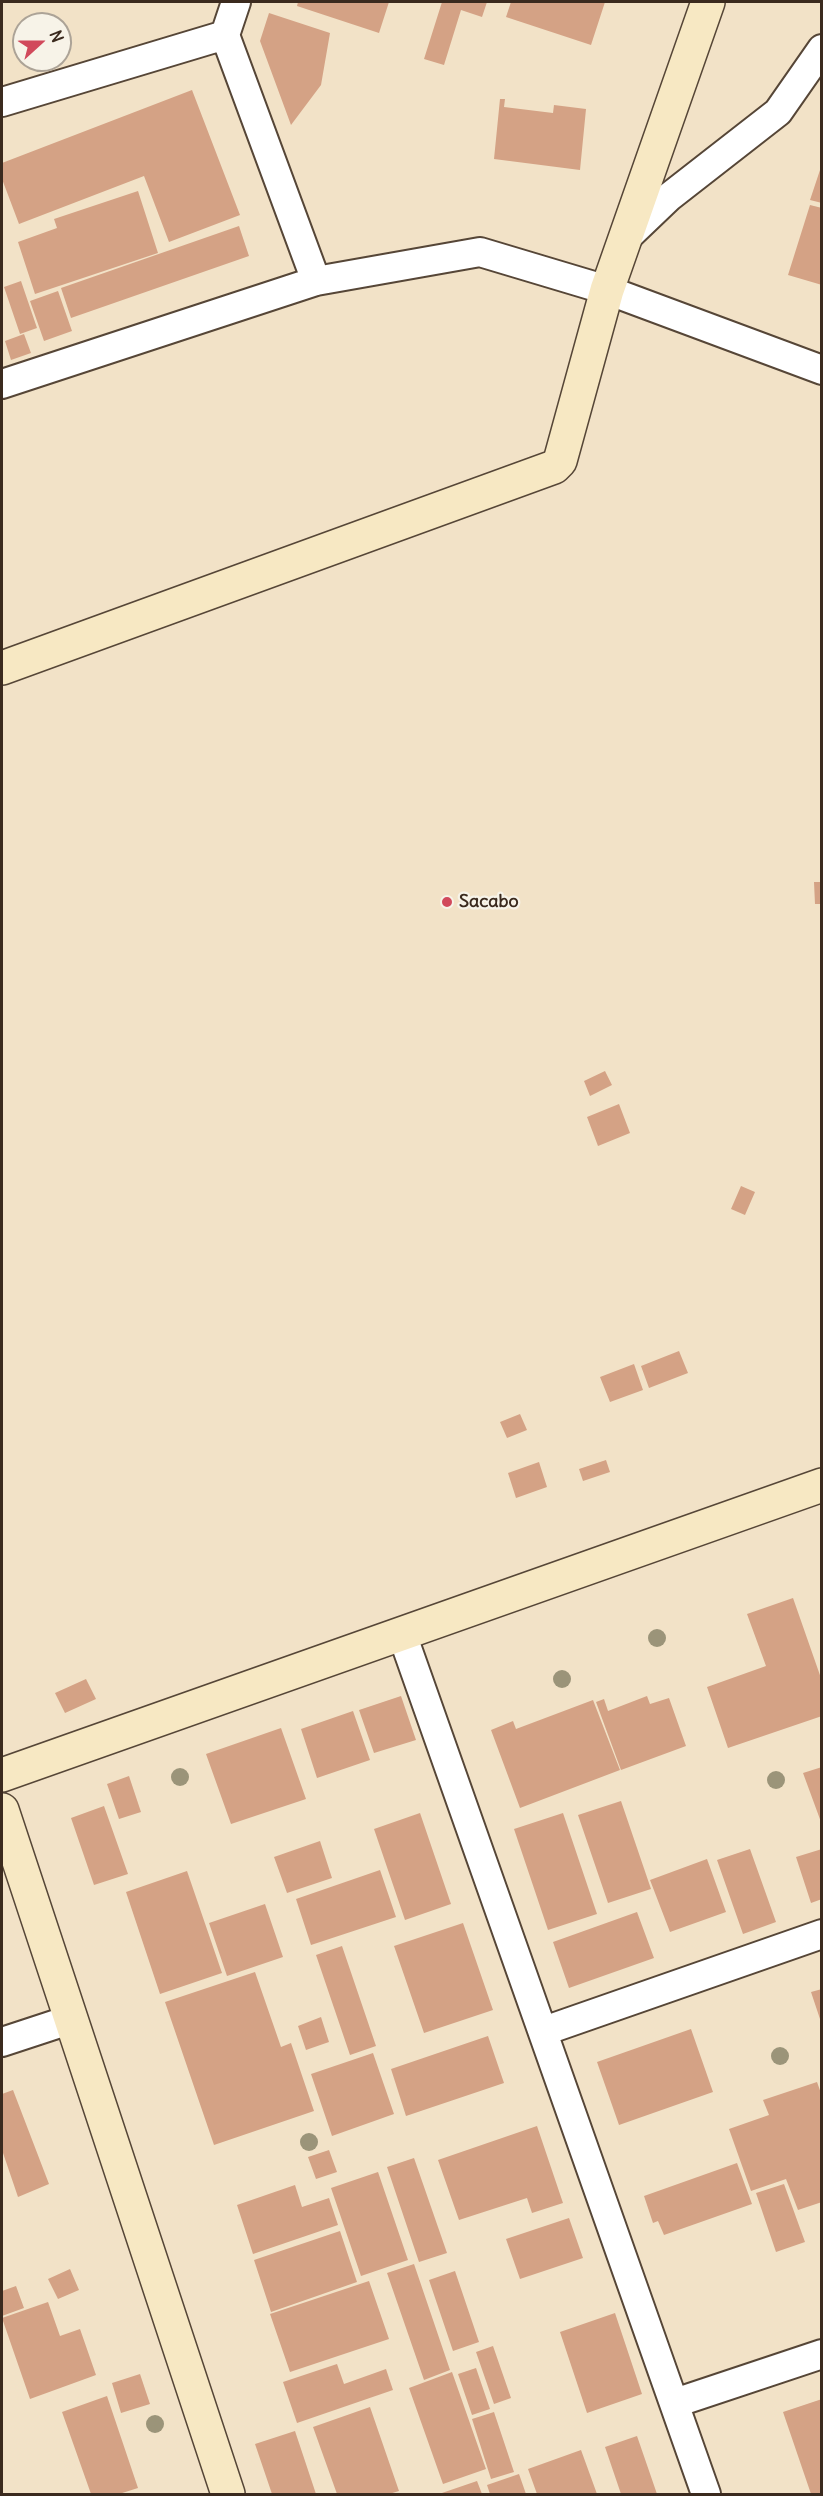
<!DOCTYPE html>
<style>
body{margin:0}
#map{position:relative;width:823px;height:2496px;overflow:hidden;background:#f2e2c7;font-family:Delius,sans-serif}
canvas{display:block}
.frame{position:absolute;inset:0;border:3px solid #3b2a1e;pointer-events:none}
.north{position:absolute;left:12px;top:12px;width:60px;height:60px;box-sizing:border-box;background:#f7f3e8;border:2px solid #aca397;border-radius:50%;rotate:69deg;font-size:16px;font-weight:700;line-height:24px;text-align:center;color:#3b2a1e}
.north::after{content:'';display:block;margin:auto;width:21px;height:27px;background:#d1495b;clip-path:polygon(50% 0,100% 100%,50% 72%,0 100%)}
</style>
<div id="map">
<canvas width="823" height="2496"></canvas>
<div class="frame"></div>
<div class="north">N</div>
</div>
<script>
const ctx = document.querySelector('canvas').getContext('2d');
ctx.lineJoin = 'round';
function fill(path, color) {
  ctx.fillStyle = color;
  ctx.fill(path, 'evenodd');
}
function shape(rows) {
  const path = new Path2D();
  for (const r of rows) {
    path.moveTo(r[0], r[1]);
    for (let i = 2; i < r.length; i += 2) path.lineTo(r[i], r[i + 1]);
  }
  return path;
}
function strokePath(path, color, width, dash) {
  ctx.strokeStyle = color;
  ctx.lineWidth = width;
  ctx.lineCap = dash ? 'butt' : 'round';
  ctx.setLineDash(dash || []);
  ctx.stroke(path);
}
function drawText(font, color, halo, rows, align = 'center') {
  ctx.font = font + ' Delius,sans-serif';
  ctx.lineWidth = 4.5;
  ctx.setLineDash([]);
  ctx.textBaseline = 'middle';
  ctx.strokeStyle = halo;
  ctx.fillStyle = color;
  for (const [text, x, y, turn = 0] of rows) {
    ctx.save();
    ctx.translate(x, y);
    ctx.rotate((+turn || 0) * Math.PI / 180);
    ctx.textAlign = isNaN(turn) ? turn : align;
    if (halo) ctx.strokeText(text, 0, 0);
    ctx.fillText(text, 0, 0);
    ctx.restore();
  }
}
const building = shape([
 [298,2,389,2,379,33,297,6],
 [442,2,487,2,482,17,461,10,444,65,424,59],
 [511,2,605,2,591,45,506,17],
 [269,13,330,33,321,85,291,125,260,41],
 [192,90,240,215,169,242,144,176,19,224,2,179,2,163],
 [500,99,505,99,504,107,553,113,554,105,586,109,580,170,494,159],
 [822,164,822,203,810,200],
 [138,191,158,253,35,294,18,242,57,228,54,219],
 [810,205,822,208,822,285,788,275],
 [239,226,249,256,71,318,61,288],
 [21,281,37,328,20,334,4,287],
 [58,291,72,331,44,341,30,301],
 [24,334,31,353,11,360,5,341],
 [814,882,822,882,822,904,815,904],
 [605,1071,612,1085,590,1096,584,1081],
 [619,1104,630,1133,598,1146,587,1117],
 [741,1186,755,1192,745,1215,731,1209],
 [679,1351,688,1373,649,1388,641,1366],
 [634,1364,643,1390,610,1402,600,1377],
 [520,1414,527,1430,507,1438,500,1422],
 [606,1460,610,1472,583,1481,579,1469],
 [539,1462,547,1487,516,1498,508,1473],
 [793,1598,822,1681,822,1716,728,1748,707,1687,766,1666,747,1614],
 [86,1679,96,1699,65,1713,55,1693],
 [401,1696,416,1740,374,1753,359,1710],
 [647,1696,650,1704,669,1698,686,1746,621,1770,596,1702,604,1699,608,1711],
 [593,1700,620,1770,520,1808,491,1730,513,1721,516,1729],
 [353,1711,370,1760,317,1778,301,1729],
 [281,1728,306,1799,231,1824,206,1754],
 [822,1767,822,1822,821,1822,803,1773],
 [129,1776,141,1812,119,1819,107,1784],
 [621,1801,651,1889,608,1903,578,1815],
 [104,1806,128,1874,94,1885,71,1818],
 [420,1813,451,1904,405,1920,374,1829],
 [563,1813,597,1914,548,1930,514,1829],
 [320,1841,332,1878,287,1893,274,1857],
 [750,1849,776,1922,743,1934,717,1860],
 [822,1849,822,1899,811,1903,796,1857],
 [707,1859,726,1912,670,1932,650,1880],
 [380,1870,396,1917,311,1945,296,1899],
 [187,1871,222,1973,160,1994,126,1892],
 [265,1904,283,1957,227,1976,209,1923],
 [637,1912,654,1958,569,1988,553,1942],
 [463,1923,493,2010,424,2033,394,1946],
 [342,1946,376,2046,350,2055,316,1955],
 [255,1972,281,2047,291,2043,314,2111,214,2145,165,2002],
 [822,1989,822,2022,821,2022,811,1992],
 [321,2017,329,2042,306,2050,298,2026],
 [691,2029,713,2092,619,2125,597,2062],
 [488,2036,504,2083,406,2116,391,2069],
 [373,2053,394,2114,332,2136,311,2074],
 [817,2082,822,2096,822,2202,798,2210,786,2179,751,2191,729,2129,769,2115,763,2100],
 [13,2090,49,2184,18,2197,2,2150,2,2094],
 [537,2126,563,2203,532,2213,527,2198,459,2220,438,2160],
 [329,2150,337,2172,316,2179,308,2157],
 [414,2158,447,2253,419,2262,387,2167],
 [737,2163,752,2204,664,2235,658,2221,653,2223,644,2196],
 [378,2172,408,2260,361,2276,331,2188],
 [784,2184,805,2242,776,2252,756,2193],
 [295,2185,302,2207,329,2198,338,2225,253,2254,237,2205],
 [569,2218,583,2258,520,2279,506,2239],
 [340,2231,357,2282,271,2312,254,2260],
 [414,2264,450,2370,424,2380,387,2273],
 [70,2269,79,2290,58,2299,48,2279],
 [455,2271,479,2342,453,2351,429,2280],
 [369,2281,389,2339,290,2372,270,2314],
 [16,2286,24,2308,2,2316,2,2291],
 [48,2302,60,2336,80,2329,96,2375,30,2399,2,2318],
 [615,2313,642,2394,587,2413,560,2332],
 [493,2346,511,2398,494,2404,476,2352],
 [337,2364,344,2384,386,2369,393,2390,297,2423,283,2382],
 [476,2368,490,2409,472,2415,458,2374],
 [452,2372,486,2469,443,2484,409,2388],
 [140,2374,150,2404,121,2413,112,2383],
 [107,2396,138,2488,119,2494,91,2494,62,2412],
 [822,2399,822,2494,811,2494,783,2412],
 [370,2407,399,2491,389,2494,337,2494,313,2427],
 [494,2412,514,2472,491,2479,472,2419],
 [295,2431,316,2494,272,2494,255,2444],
 [637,2436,657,2494,621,2494,605,2447],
 [581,2450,597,2494,537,2494,528,2469],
 [519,2474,526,2494,490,2494,487,2485],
 [477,2481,482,2494,439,2494]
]);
const street = shape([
 [236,2,225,35,316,281],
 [2,102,225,35],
 [624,240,669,197,778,112,822,49],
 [2,384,316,281,480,252,607,290,822,370],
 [402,1634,706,2494],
 [544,2031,822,1934],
 [2,2042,72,2019],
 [675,2403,822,2354]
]);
const secondary = shape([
 [2,668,554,467,560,461,607,290,708,2],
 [2,1775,822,1485],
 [2,1810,228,2494]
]);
const trees = [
 [657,1638],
 [562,1679],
 [180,1777],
 [776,1780],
 [780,2056],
 [309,2142],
 [155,2424]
];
const markers = [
 [447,902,6,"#d1495b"]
];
const poiNames = [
 ["Sacabo",459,902]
];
fill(building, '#d4a285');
strokePath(street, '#564637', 32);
strokePath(secondary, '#564637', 36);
strokePath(street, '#fff', 28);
strokePath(secondary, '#f7e8c3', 33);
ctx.fillStyle = '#9b9479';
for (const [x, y] of trees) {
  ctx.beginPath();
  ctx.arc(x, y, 9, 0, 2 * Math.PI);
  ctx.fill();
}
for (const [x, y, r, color] of markers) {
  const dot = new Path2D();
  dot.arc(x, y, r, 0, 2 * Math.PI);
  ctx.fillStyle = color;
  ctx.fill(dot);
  strokePath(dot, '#f7f3e8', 2);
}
drawText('bold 18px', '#3b2a1e', '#f7f3e8', poiNames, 'left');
</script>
